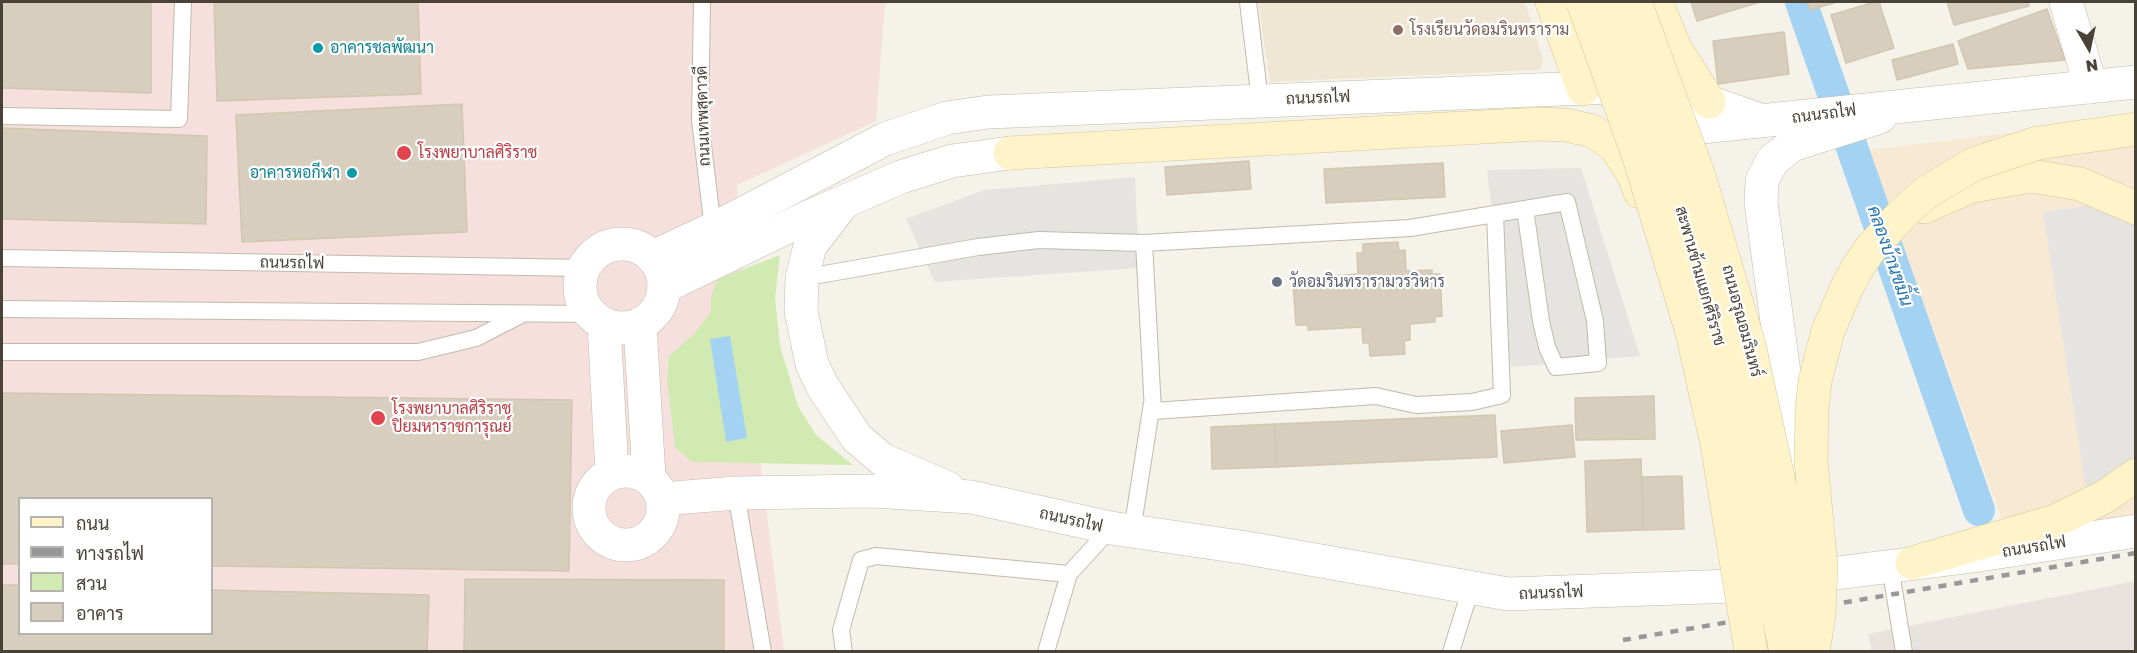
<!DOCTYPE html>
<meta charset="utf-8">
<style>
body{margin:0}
#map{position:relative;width:2137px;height:653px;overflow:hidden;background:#f5f2e9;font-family:"Golos Text",Sarabun,sans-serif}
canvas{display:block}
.frame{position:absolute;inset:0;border:3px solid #494237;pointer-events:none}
.legend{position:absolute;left:18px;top:497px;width:195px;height:138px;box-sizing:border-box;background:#fff;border:2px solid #b6b3af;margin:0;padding:8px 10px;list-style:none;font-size:18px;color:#494237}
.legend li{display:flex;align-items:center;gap:12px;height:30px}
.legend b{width:30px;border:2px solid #b6b3af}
.north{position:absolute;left:2059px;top:18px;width:60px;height:60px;-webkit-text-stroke:4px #fff;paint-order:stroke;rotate:171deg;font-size:16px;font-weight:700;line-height:24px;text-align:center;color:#494237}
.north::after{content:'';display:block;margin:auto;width:21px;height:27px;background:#494237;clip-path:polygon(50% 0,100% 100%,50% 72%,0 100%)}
</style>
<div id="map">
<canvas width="2137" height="653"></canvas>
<div class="frame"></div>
<ul class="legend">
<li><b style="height:8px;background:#fff3c9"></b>ถนน</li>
<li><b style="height:8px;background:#989898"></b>ทางรถไฟ</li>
<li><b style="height:16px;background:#d0eab1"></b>สวน</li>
<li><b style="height:16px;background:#d7cebe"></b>อาคาร</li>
</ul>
<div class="north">N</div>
</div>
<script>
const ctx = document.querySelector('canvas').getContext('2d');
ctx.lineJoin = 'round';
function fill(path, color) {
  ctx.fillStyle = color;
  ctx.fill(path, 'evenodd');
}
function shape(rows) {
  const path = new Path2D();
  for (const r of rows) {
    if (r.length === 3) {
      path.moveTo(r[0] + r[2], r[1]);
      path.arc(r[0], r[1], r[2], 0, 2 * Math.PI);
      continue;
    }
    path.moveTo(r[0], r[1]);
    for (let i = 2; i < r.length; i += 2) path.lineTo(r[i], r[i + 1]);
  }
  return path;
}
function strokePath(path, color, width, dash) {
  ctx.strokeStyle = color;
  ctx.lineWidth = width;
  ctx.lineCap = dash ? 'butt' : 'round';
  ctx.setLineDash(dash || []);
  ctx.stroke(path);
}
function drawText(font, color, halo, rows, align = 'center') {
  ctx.font = font + ' "Golos Text",Sarabun,sans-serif';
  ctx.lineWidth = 4.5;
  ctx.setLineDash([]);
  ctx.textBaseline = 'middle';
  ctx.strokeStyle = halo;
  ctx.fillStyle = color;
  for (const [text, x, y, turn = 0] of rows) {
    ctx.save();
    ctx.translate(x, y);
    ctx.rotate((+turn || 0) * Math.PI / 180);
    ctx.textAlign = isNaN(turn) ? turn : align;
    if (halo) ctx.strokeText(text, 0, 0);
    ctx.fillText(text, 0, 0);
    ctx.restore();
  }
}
const commercial = shape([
 [2135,118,2135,519,2011,544,1868,150]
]);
const industrial = shape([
 [2135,581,2135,651,1872,651,1868,634]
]);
const education = shape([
 [1258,2,1525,2,1543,59,1540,70,1270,82]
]);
const medical = shape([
 [2,2,885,2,876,121,737,185,745,338,784,651,2,651],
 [20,498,212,498,212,634,20,634]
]);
const green = shape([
 [780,255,775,298,780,346,798,406,816,435,853,465,692,462,675,447,667,379,669,356,694,334,711,312,711,296,718,279]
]);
const parking = shape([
 [1581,168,1640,356,1511,367,1487,170],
 [1135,177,1139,268,935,282,906,219,984,190],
 [2135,199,2135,483,2086,490,2043,212]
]);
const water = shape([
 [730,336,747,438,726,442,710,339]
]);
const canal = shape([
 [1801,2,1979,510]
]);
const building = shape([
 [2,2,151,2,151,93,2,88,2,2],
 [214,2,418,2,421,94,217,101,214,2],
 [1691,2,1760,2,1697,21,1691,2],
 [1807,2,1837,2,1810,10,1807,2],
 [1875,2,1879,2,1894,48,1846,63,1831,15,1875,2],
 [1947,2,2028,2,2029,6,1954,25,1947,2],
 [2047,9,2065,60,1968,69,1958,41,2047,9],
 [1784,32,1789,74,1718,84,1713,41,1784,32],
 [1953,44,1958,64,1897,80,1892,60,1953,44],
 [462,104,467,232,242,242,236,115,462,104],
 [2,128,207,136,206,224,2,219,2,128],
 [1249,161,1251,189,1167,195,1165,167,1249,161],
 [1443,163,1445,197,1326,203,1324,169,1443,163],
 [1398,242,1399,251,1405,250,1406,271,1432,270,1432,274,1440,274,1442,316,1435,317,1435,322,1410,324,1410,340,1404,341,1405,354,1370,356,1369,343,1363,343,1362,327,1308,330,1308,325,1296,325,1293,283,1305,282,1305,278,1358,274,1357,253,1363,253,1363,244,1398,242],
 [2,393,572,400,569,571,212,566,212,498,20,498,20,564,2,564,2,393],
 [1654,396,1655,439,1576,440,1575,398,1654,396],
 [1495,415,1497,457,1276,467,1275,424,1495,415],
 [1275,424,1276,467,1212,469,1211,427,1275,424],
 [1572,425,1575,457,1504,463,1501,431,1572,425],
 [1641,459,1643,530,1587,532,1585,461,1641,459],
 [1682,476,1684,529,1643,530,1642,477,1682,476],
 [465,579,724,580,724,652,464,652,465,579],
 [2,585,20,585,20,634,212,634,212,590,429,595,427,652,2,652,2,585]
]);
const service = shape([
 [702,2,700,120,713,229],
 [1248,2,1260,101],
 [2,116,179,119,183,2],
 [1144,243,1153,411,1376,396,1416,405,1472,402,1502,395,1495,214],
 [2,258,583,268],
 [802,278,978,247,1039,240,1144,243,1410,228,1525,209,1567,202,1595,321,1598,363,1556,367,1547,347,1541,321,1525,209],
 [2,309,591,314],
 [2,352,418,352,476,338,519,316],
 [736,493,763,652],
 [1132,531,1152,403],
 [1890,566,1904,652],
 [844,652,841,630,861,560,876,556,1069,574],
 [1046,652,1069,574,1111,528],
 [1451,652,1471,588]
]);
const minor = shape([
 [2066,2,2091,87],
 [844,202,810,246,802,278,801,311,812,364,823,387,857,438,883,460,948,488],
 [664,287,804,219,901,177,952,161,1010,153],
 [604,324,612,473],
 [640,325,649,478],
 [626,508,37],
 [1800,491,1761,203,1762,181,1772,161,1792,145,1880,117],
 [662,499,736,493,871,491,971,497,1111,528,1247,548,1508,594,1733,586,1973,556,2136,531]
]);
const tertiary = shape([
 [1683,93,1763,121],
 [1655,123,1673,130,2136,82],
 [622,286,42],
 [653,257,713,229,885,139,947,118,988,112,1611,87]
]);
const secondary = shape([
 [1552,2,1583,89],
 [1656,2,1675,48,1709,102],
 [1010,153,1537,124,1566,125,1592,131,1614,145,1633,174,1640,192],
 [1924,207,1972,186,2031,176,2080,184,2136,208],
 [1912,563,2055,521,2106,496,2136,475]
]);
const rail = shape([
 [1623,640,2136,553]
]);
const secondaryBridge = shape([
 [1583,2,1639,157,1692,332,1717,444,1751,652],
 [1609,2,1659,140,1706,294,1740,430,1786,652],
 [1635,2,1699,176,1749,345,1787,518,1803,633],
 [1813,652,1819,614,1821,566,1811,461,1812,408,1815,381,1828,331,1847,287,1858,267,1871,248,1904,212,1927,192,1974,164,2038,143,2136,129]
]);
const markers = [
 [1398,30,6,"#8d6e63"],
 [318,48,6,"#0f9aa8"],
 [404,153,8,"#e0444e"],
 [352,173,6,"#0f9aa8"],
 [1277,282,6,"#6b7280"],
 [378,418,8,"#e0444e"]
];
const educationNames = [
 ["โรงเรียนวัดอมรินทราราม",1410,30]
];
const cultureNames = [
 ["อาคารชลพัฒนา",330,48],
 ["อาคารหอกีฬา",340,173,"right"]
];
const streetNames = [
 ["ถนนรถไฟ",1318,98,-2],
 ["ถนนรถไฟ",1824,114,-7],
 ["ถนนเทพสุดาวดี",703,116,-92],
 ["ถนนรถไฟ",292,263,1],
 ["สะพานข้ามแยกศิริราช",1700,276,74],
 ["ถนนอรุณอมรินทร์",1742,321,75],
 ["ถนนรถไฟ",1071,520,13],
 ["ถนนรถไฟ",2034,547,-9],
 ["ถนนรถไฟ",1551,593,-2]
];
const healthNames = [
 ["โรงพยาบาลศิริราช",418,153],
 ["โรงพยาบาลศิริราช",392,409],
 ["ปิยมหาราชการุณย์",392,427]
];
const worshipNames = [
 ["วัดอมรินทรารามวรวิหาร",1289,282]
];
const waterNames = [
 ["คลองบ้านขมิ้น",1890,256,71]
];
fill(commercial, '#f7e9d4');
fill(industrial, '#e8e3de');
fill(education, '#efe7d3');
fill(medical, '#f6e0dd');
fill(green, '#d0eab1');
fill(parking, '#e6e4e1');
fill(water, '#a4d2f3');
strokePath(canal, '#a4d2f3', 32);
fill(building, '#d7cebe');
strokePath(building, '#d2c6b1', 1.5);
strokePath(service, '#c1baab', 18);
strokePath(minor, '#c1baab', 34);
strokePath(tertiary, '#c1baab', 34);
strokePath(secondary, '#d6c698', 34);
strokePath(service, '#fff', 16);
strokePath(minor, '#fff', 33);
strokePath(tertiary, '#fff', 33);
strokePath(secondary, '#fff3c9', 33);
strokePath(rail, '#989898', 4.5, [8, 8]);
strokePath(secondaryBridge, '#d6c698', 34, []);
strokePath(secondaryBridge, '#fff3c9', 33);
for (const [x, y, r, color] of markers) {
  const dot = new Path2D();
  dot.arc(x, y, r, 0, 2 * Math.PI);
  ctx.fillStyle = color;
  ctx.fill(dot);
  strokePath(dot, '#fff', 2);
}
drawText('16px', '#785e54', '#fff', educationNames, 'left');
drawText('16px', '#0d838f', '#fff', cultureNames, 'left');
drawText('16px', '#494237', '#fff', streetNames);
drawText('16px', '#be3a42', '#fff', healthNames, 'left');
drawText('16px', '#5b616d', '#fff', worshipNames, 'left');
drawText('italic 18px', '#2a77b2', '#fff', waterNames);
</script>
